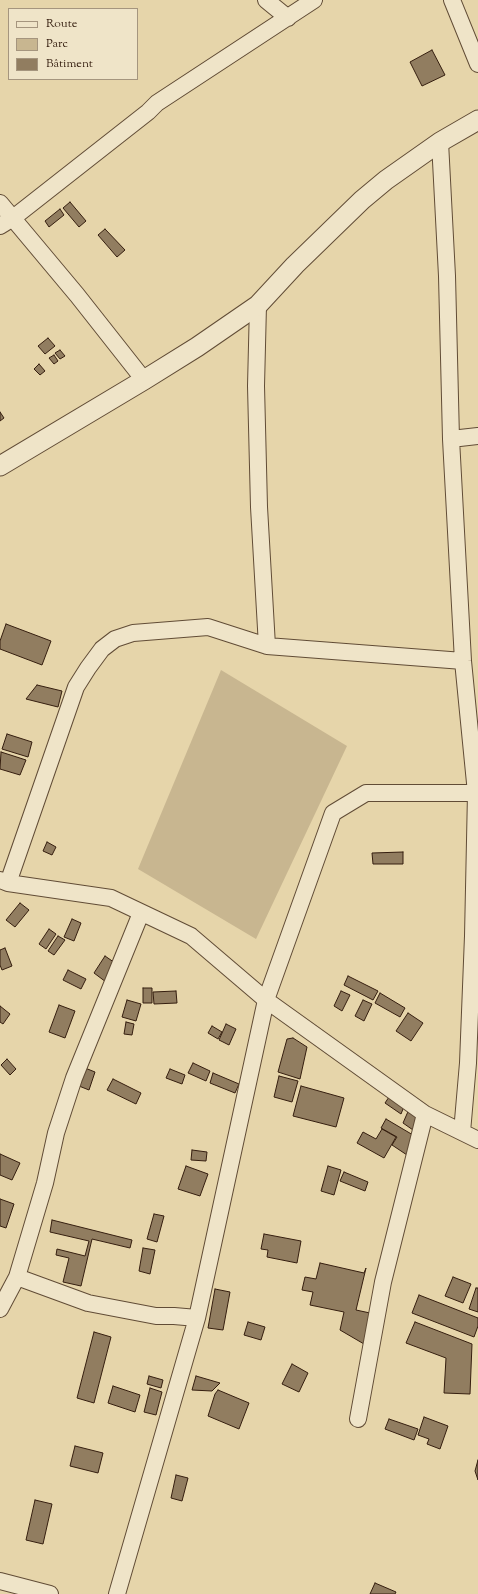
<!DOCTYPE html>
<meta charset="utf-8">
<style>
body{margin:0}
#map{position:relative;width:478px;height:1594px;overflow:hidden;background:#e6d5aa;font-family:"Sorts Mill Goudy",serif}
canvas{display:block}
.legend{position:absolute;left:8px;top:8px;width:130px;height:72px;box-sizing:border-box;background:#efe4c8;border:1px solid #a5957e;margin:0;padding:5px 7px;list-style:none;font-size:12px;color:#351e0f}
.legend li{display:flex;align-items:center;gap:8px;height:20px}
.legend b{width:20px;border:1px solid #a5957e}
</style>
<div id="map">
<canvas width="478" height="1594"></canvas>
<ul class="legend">
<li><b style="height:5px;background:#efe4c8"></b>Route</li>
<li><b style="height:11px;background:#c8b690"></b>Parc</li>
<li><b style="height:11px;background:#917d60"></b>Bâtiment</li>
</ul>
</div>
<script>
const ctx = document.querySelector('canvas').getContext('2d');
ctx.lineJoin = 'round';
function fill(path, color) {
  ctx.fillStyle = color;
  ctx.fill(path, 'evenodd');
}
function shape(rows) {
  const path = new Path2D();
  for (const r of rows) {
    path.moveTo(r[0], r[1]);
    for (let i = 2; i < r.length; i += 2) path.lineTo(r[i], r[i + 1]);
  }
  return path;
}
function strokePath(path, color, width, dash) {
  ctx.strokeStyle = color;
  ctx.lineWidth = width;
  ctx.lineCap = dash ? 'butt' : 'round';
  ctx.setLineDash(dash || []);
  ctx.stroke(path);
}
const green = shape([
 [221,670,347,746,256,939,138,869]
]);
const building = shape([
 [432,50,445,75,422,86,410,62,432,50],
 [70,202,86,221,79,227,63,208,70,202],
 [60,209,64,215,49,227,45,221,60,209],
 [105,229,125,250,117,257,98,235,105,229],
 [48,338,55,346,45,354,38,346,48,338],
 [60,350,65,356,60,359,55,353,60,350],
 [54,355,58,361,54,364,49,358,54,355],
 [39,364,45,371,40,375,34,369,39,364],
 [0,412,4,418,0,421,0,412],
 [6,624,51,641,42,665,0,649,0,641,6,624],
 [37,685,62,691,58,707,26,699,37,685],
 [7,734,32,742,28,757,2,749,7,734],
 [1,752,26,760,20,775,0,769,1,752],
 [47,842,56,847,52,855,43,851,47,842],
 [403,852,403,864,373,864,372,853,403,852],
 [20,903,29,910,15,927,6,920,20,903],
 [72,919,81,923,74,941,64,937,72,919],
 [49,929,56,934,46,949,39,944,49,929],
 [58,936,65,940,54,955,48,951,58,936],
 [5,948,12,966,2,970,0,965,0,950,5,948],
 [105,956,118,965,106,982,94,973,105,956],
 [68,970,86,979,81,989,63,980,68,970],
 [348,976,378,991,373,1000,344,985,348,976],
 [143,988,152,988,152,1003,143,1003,143,988],
 [176,991,177,1003,154,1004,153,992,176,991],
 [341,991,350,995,342,1011,334,1006,341,991],
 [380,993,405,1008,400,1017,375,1003,380,993],
 [127,1000,141,1004,136,1021,122,1017,127,1000],
 [363,1000,372,1004,364,1021,355,1016,363,1000],
 [59,1005,75,1011,65,1038,49,1032,59,1005],
 [0,1006,10,1014,3,1024,0,1022,0,1006],
 [408,1013,423,1023,411,1041,396,1031,408,1013],
 [126,1022,134,1024,132,1035,124,1034,126,1022],
 [226,1024,236,1029,229,1045,219,1040,226,1024],
 [212,1026,222,1032,218,1039,208,1033,212,1026],
 [293,1038,307,1047,300,1079,278,1072,287,1039,293,1038],
 [7,1059,16,1069,10,1075,1,1065,7,1059],
 [193,1063,210,1071,206,1081,188,1073,193,1063],
 [85,1068,95,1072,89,1090,79,1086,85,1068],
 [170,1069,185,1075,182,1084,166,1078,170,1069],
 [213,1073,239,1084,235,1093,210,1083,213,1073],
 [279,1076,298,1081,292,1102,274,1097,279,1076],
 [113,1079,141,1093,136,1104,107,1090,113,1079],
 [301,1086,344,1098,336,1127,293,1116,301,1086],
 [391,1094,405,1104,401,1114,385,1103,391,1094],
 [410,1107,417,1113,413,1130,403,1123,410,1107],
 [386,1119,413,1135,407,1155,392,1145,397,1137,381,1128,386,1119],
 [382,1129,396,1137,384,1158,357,1143,363,1132,376,1139,382,1129],
 [192,1150,207,1152,206,1161,191,1160,192,1150],
 [0,1154,20,1163,12,1180,0,1175,0,1154],
 [186,1166,208,1174,200,1196,178,1189,186,1166],
 [328,1166,341,1170,334,1195,321,1191,328,1166],
 [344,1172,368,1182,365,1191,340,1181,344,1172],
 [0,1199,14,1204,6,1228,0,1226,0,1199],
 [154,1214,164,1216,157,1242,147,1239,154,1214],
 [52,1220,132,1240,130,1248,92,1239,81,1286,63,1282,69,1258,56,1255,57,1249,85,1256,89,1241,50,1232,52,1220],
 [264,1234,301,1241,297,1263,267,1257,268,1250,261,1249,264,1234],
 [143,1248,155,1250,150,1274,139,1271,143,1248],
 [320,1263,364,1273,366,1268,356,1310,370,1313,364,1344,340,1330,344,1312,310,1305,313,1292,302,1290,305,1277,316,1279,320,1263],
 [453,1277,471,1284,463,1303,445,1296,453,1277],
 [476,1288,478,1288,478,1312,469,1309,476,1288],
 [215,1289,230,1292,223,1330,208,1328,215,1289],
 [419,1295,478,1318,478,1326,474,1337,412,1313,419,1295],
 [248,1322,265,1327,261,1340,244,1335,248,1322],
 [415,1322,472,1344,470,1394,444,1393,446,1358,406,1343,415,1322],
 [94,1332,111,1337,94,1403,77,1398,94,1332],
 [292,1364,308,1373,299,1392,282,1384,292,1364],
 [149,1376,163,1380,161,1388,147,1384,149,1376],
 [196,1376,220,1383,212,1391,192,1390,196,1376],
 [113,1386,140,1395,135,1412,108,1403,113,1386],
 [150,1388,162,1392,156,1415,144,1412,150,1388],
 [218,1390,249,1403,239,1429,208,1416,215,1394,218,1390],
 [424,1417,448,1426,440,1449,427,1444,429,1439,418,1435,424,1417],
 [389,1419,418,1429,414,1440,385,1429,389,1419],
 [75,1446,103,1453,98,1473,70,1466,75,1446],
 [478,1460,478,1480,475,1471,478,1460],
 [176,1475,188,1478,182,1501,171,1498,176,1475],
 [35,1500,52,1504,43,1544,26,1540,35,1500],
 [375,1583,396,1592,395,1594,370,1594,375,1583]
]);
const minor = shape([
 [266,0,288,18],
 [452,0,478,64],
 [440,142,447,276,451,439,463,661,476,793,473,936,468,1063,462,1132],
 [0,203,77,295,144,380],
 [0,226,13,218,148,112,157,103,314,0],
 [258,305,256,386,259,507,267,646],
 [451,439,478,436],
 [0,880,8,883,111,898,191,936,266,1000,425,1114,478,1140],
 [8,883,76,687,88,668,102,649,115,639,133,633,208,627,267,646,463,661],
 [17,1277,88,1303,156,1316,174,1316,197,1318],
 [0,1309,17,1277,45,1183,56,1133,74,1078,141,913],
 [358,1419,383,1282,425,1114],
 [0,1581,50,1594],
 [117,1594,197,1318,266,1000,333,813,366,793,478,793]
]);
const tertiary = shape([
 [0,466,144,380,197,347,258,305,295,265,362,200,386,180,440,142,478,120]
]);
fill(green, '#c8b690');
fill(building, '#917d60');
strokePath(building, '#351e0f', 1);
strokePath(minor, '#614c36', 18);
strokePath(tertiary, '#614c36', 21);
strokePath(minor, '#efe4c8', 16);
strokePath(tertiary, '#efe4c8', 19);
</script>
